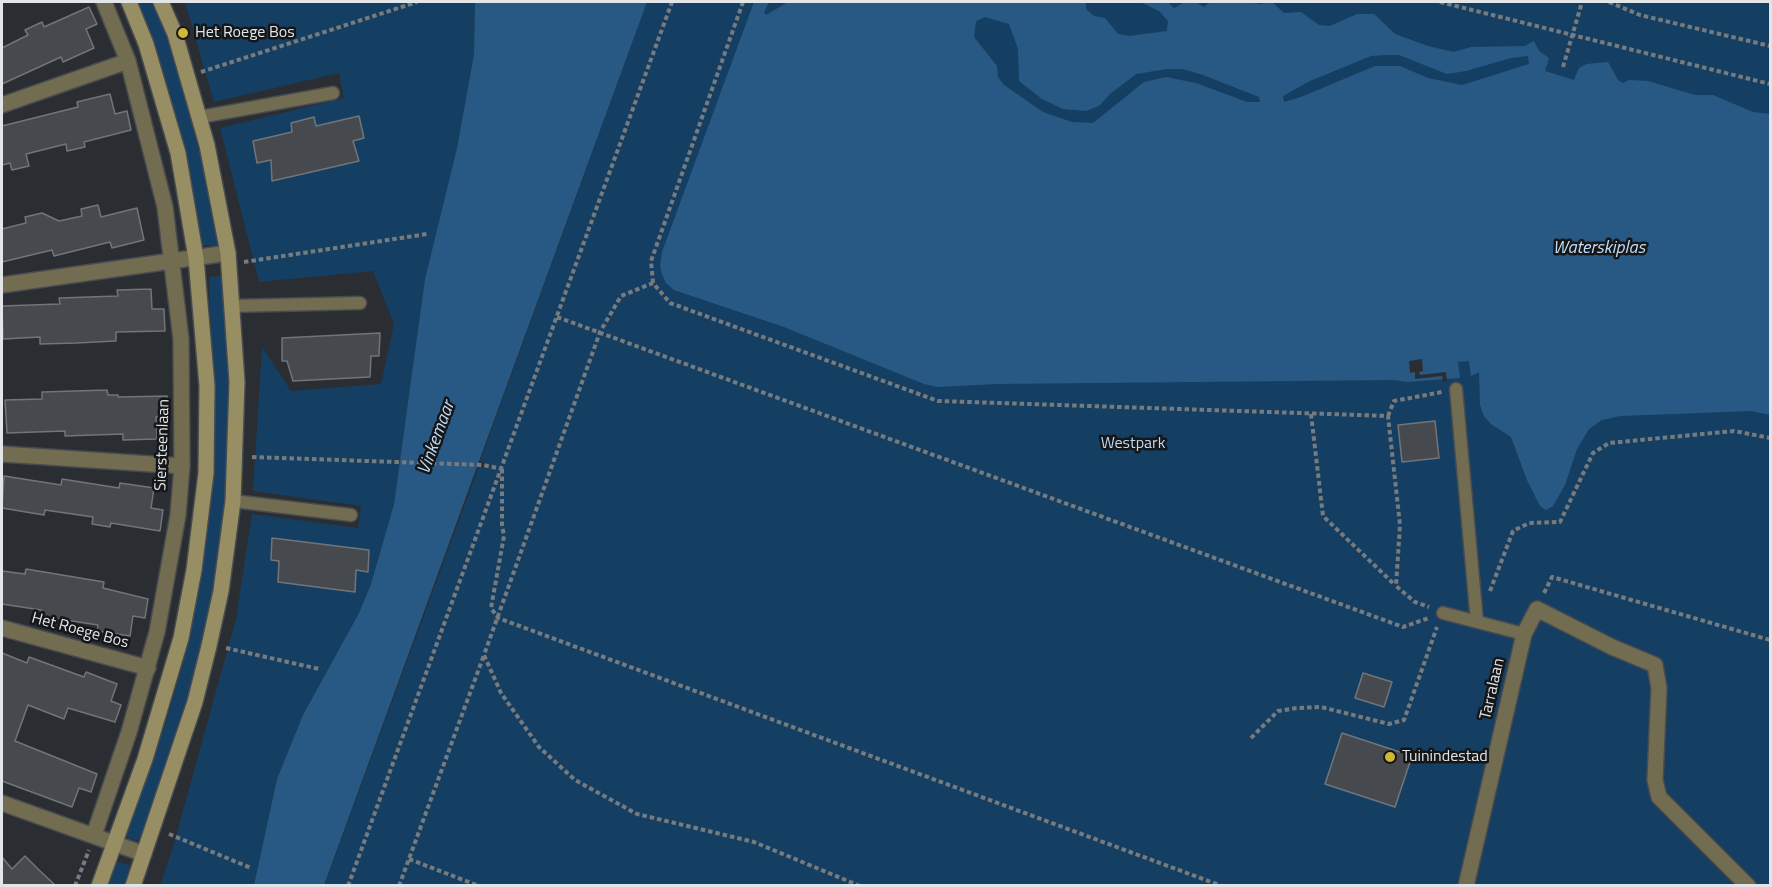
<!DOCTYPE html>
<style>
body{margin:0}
#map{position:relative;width:1772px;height:887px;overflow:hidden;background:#2a2e32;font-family:"Titillium Web",sans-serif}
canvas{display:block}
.frame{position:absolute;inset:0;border:3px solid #e3e6e8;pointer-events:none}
</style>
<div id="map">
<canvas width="1772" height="887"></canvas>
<div class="frame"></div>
</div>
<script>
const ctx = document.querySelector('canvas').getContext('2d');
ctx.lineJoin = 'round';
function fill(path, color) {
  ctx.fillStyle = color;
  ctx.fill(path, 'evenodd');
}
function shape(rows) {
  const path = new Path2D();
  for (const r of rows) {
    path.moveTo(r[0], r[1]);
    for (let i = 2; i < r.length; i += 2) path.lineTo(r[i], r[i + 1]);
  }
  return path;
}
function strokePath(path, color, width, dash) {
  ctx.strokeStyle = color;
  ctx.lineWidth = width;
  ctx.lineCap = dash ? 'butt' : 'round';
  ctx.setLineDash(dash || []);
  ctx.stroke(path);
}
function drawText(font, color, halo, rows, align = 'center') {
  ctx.font = font + ' "Titillium Web",sans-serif';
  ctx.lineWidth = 5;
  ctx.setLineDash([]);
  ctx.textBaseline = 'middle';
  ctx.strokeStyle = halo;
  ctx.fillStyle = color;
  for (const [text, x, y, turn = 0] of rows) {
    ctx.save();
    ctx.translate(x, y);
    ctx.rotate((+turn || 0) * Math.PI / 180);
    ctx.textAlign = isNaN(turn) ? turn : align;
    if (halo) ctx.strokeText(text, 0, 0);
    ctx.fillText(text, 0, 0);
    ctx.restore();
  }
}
const green = shape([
 [136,2,156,2,176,57,216,218,220,242,217,246,202,245,185,160],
 [185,2,475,2,474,54,457,148,425,279,394,504,371,584,359,613,303,715,277,779,254,885,160,886,173,847,236,619,252,514,358,528,361,506,253,491,262,347,291,391,381,384,394,324,373,271,259,282,220,128,344,98,339,73,214,102],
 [647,2,1770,2,1770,885,324,886,479,466,485,468,487,464,480,461],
 [219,276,224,277,232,375,225,516,217,576,204,647,143,837,135,841,126,837,128,830,166,722,188,645,202,573,210,513,214,426,209,277],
 [118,862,129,865,131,872,127,885,105,886,113,865]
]);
const water = shape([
 [475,2,647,2,324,885,254,885,277,779,303,715,359,613,371,584,394,504,425,279,457,148,474,54],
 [754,2,769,2,764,12,766,15,788,2,1086,2,1086,9,1094,16,1105,18,1118,34,1129,36,1167,31,1168,21,1159,11,1140,2,1168,2,1174,8,1185,2,1197,3,1204,7,1210,2,1251,2,1259,4,1272,2,1284,13,1301,12,1319,25,1330,26,1357,14,1374,14,1395,34,1428,46,1454,52,1471,47,1525,46,1534,41,1539,51,1549,58,1545,71,1574,80,1579,68,1587,64,1608,62,1618,80,1623,83,1629,80,1648,81,1695,95,1713,95,1753,112,1770,114,1770,415,1752,411,1620,416,1602,420,1589,429,1577,449,1565,485,1553,506,1546,510,1540,506,1527,480,1511,437,1491,424,1484,416,1480,405,1479,372,1471,376,1469,361,1458,362,1460,378,1408,382,1393,380,997,384,938,387,924,384,784,327,674,290,666,283,662,274,660,266,662,252],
 [985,17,1009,24,1018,49,1019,81,1042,99,1063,109,1086,111,1099,106,1110,94,1136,74,1167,69,1183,69,1203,75,1259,97,1260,102,1247,102,1196,83,1166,77,1144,82,1093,123,1072,122,1043,112,1004,85,998,77,997,66,974,37,976,21],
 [1384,55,1399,55,1447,74,1466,71,1511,58,1528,56,1529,64,1462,85,1428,78,1400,66,1375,66,1301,97,1284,102,1283,96,1310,81,1371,56]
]);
const pier = shape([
 [1422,359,1423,371,1419,372,1420,375,1446,372,1447,381,1443,382,1442,376,1415,379,1415,372,1410,373,1409,361]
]);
const building = shape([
 [89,7,97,24,86,29,94,48,63,62,61,57,2,84,2,48,28,35,25,30,42,22,44,27,89,7],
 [110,94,115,114,127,111,131,130,84,142,85,147,67,151,66,144,26,154,29,166,12,170,10,163,2,165,2,126,78,107,77,102,110,94],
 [359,116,364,138,353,141,359,161,272,181,271,160,257,163,253,141,292,132,291,123,314,117,316,126,359,116],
 [98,205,101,217,137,208,144,240,112,248,110,242,54,256,52,250,2,262,2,229,26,223,25,217,42,213,59,221,82,216,81,209,98,205],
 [151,289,152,309,164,309,165,331,116,332,116,341,76,343,40,344,40,337,3,339,2,306,60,304,59,298,118,296,117,290,151,289],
 [380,333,379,356,371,356,370,377,293,381,287,361,282,361,282,338,380,333],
 [107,390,108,395,118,395,118,397,167,396,168,417,156,417,157,439,123,440,123,434,65,436,65,431,7,433,5,400,42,399,42,392,107,390],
 [1435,421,1439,458,1402,462,1398,425,1435,421],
 [4,476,61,485,62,479,119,488,120,483,154,488,151,508,163,510,160,531,111,523,110,527,92,524,93,517,45,510,44,515,2,508,4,476],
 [272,538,369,550,368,572,356,570,355,592,278,582,279,561,271,560,272,538],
 [26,569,104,582,103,588,148,599,145,618,133,616,130,636,97,631,98,625,40,616,41,610,2,604,2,571,25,574,26,569],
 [2,653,27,663,29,657,84,677,86,672,117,684,111,701,121,705,115,722,68,708,64,719,28,705,15,741,97,774,91,792,79,788,72,807,2,781,2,653],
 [1363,673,1392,682,1384,707,1355,698,1363,673],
 [1342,733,1412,756,1395,807,1325,784,1342,733],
 [25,856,39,870,55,885,2,885,2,857,12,869,25,856]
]);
const path = shape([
 [1440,2,1770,84],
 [1609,2,1640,15,1770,46],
 [1563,67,1582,2],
 [201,72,417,2],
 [244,262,427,234],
 [653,283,651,261,743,2],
 [557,317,1403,627,1429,618],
 [1311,414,1323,516,1395,585],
 [1388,416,1394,401,1442,392],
 [252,457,483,465,502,469],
 [502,469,502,525,504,536,491,608,498,618,1222,886],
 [1490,591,1513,531,1529,523,1560,522,1593,453,1609,443,1734,431,1770,438],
 [1544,593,1552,577,1770,640],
 [226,648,319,669],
 [1251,738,1278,711,1297,708,1321,707,1389,724,1404,720,1437,627],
 [169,834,251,868],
 [409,859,479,886],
 [75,886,89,850],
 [348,886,672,2],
 [399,886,484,655],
 [860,886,754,842,637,814,575,780,539,747,501,693,484,655,600,332,621,296,653,283,670,303,938,401,1388,416,1400,525,1396,586,1415,602,1429,607]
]);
const service = shape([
 [200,117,333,93],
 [231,306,360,303],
 [1456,389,1477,622],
 [233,501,351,515],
 [1443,613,1524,634]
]);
const minor = shape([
 [2,105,128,61],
 [2,285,228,253],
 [2,454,182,466],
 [2,628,148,668],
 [2,803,144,854],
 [94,835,129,732,157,632,178,515,182,466,181,339,165,207,128,61,104,2],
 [1466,886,1524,634,1537,609,1612,647,1655,665,1659,688,1655,780,1659,797,1748,886]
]);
const secondary = shape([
 [99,886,145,759,181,638,194,570,206,473,207,386,196,258,178,153,146,44,129,2],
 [133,886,195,702,209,646,221,591,233,501,237,382,228,253,207,145,175,34,161,2]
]);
const markers = [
 [183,33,6,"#d2b635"],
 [1390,757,6,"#d2b635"]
];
const poiNames = [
 ["Het Roege Bos",195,33],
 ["Tuinindestad",1402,757]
];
const parkNames = [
 ["Westpark",1133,444]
];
const streetNames = [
 ["Siersteenlaan",163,445,-88],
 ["Het Roege Bos",80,631,15],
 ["Tarralaan",1493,689,-77]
];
const waterNames = [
 ["Waterskiplas",1599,249],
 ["Vinkemaar",437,438,-70]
];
fill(green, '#143f63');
fill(water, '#285984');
fill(pier, '#2a2e32');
fill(building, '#464a4e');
strokePath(building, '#71757a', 1.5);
strokePath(service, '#484b4f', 15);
strokePath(minor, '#484b4f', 18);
strokePath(secondary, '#484b4f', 18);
strokePath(path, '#777b7e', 4, [4.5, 3]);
strokePath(service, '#726c51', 12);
strokePath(minor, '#726c51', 15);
strokePath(secondary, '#988e64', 15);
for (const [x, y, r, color] of markers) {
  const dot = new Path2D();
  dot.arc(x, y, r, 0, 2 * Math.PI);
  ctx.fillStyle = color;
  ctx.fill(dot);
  strokePath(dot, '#141618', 2);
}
drawText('16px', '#e3e6e8', '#141618', poiNames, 'left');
drawText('16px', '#bed9f4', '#141618', parkNames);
drawText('16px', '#e3e6e8', '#141618', streetNames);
drawText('italic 18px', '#c0dbf6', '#141618', waterNames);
</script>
